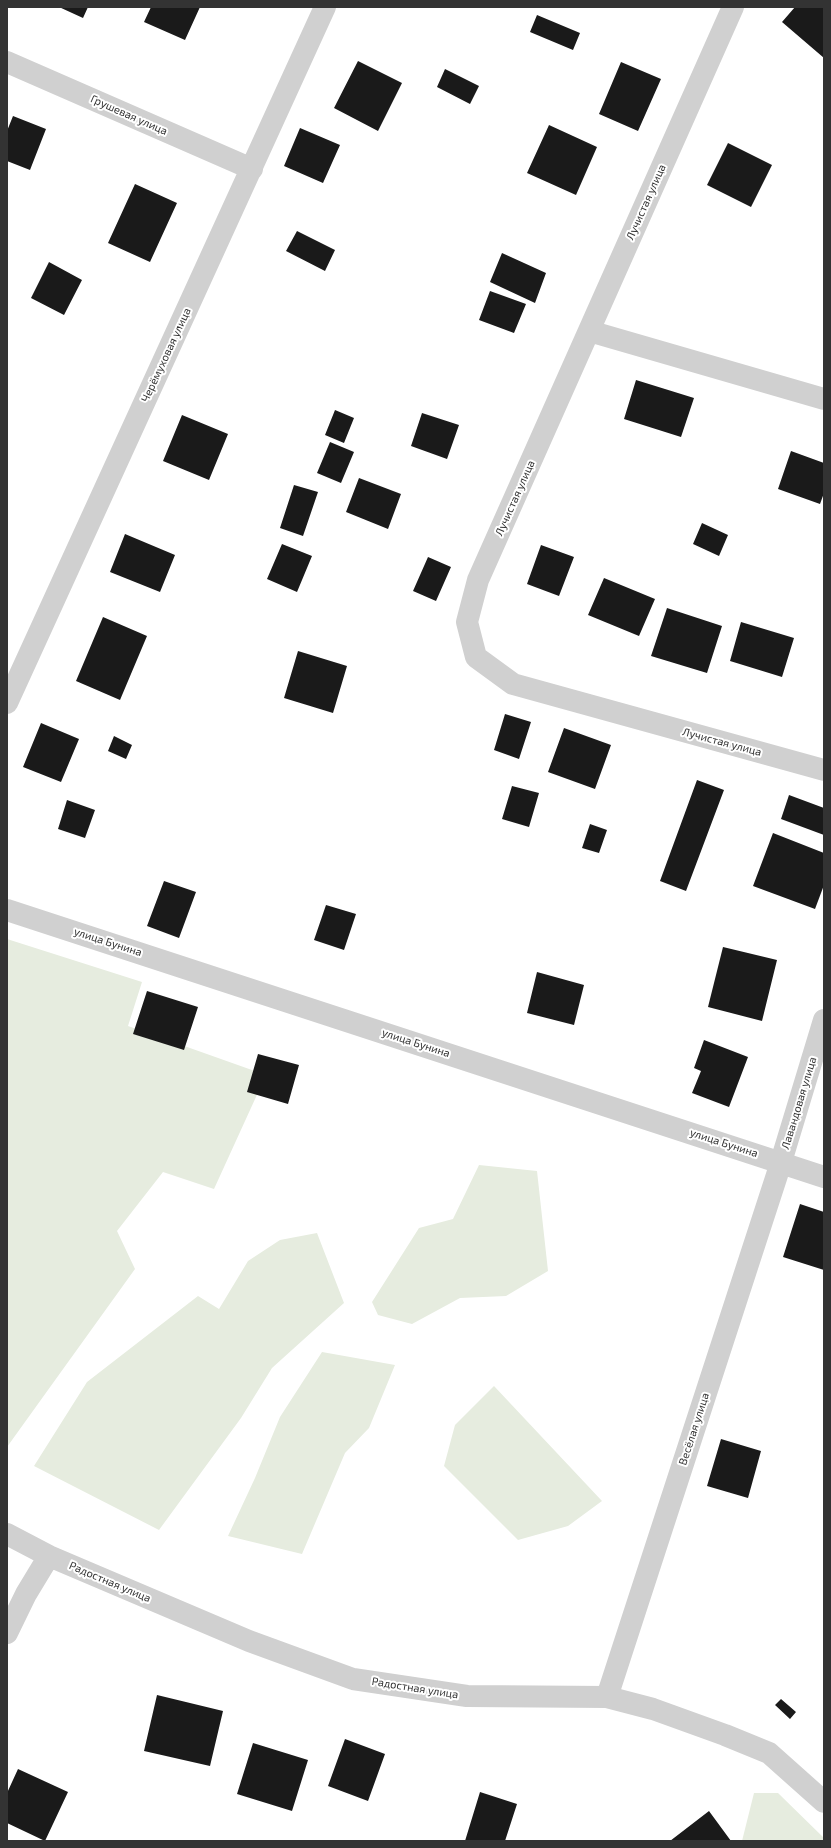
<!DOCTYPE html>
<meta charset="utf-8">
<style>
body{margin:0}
#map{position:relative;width:831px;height:1848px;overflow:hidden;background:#fff;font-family:"Exo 2",sans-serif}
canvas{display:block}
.frame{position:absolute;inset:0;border:8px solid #333;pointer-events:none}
</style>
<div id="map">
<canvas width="831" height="1848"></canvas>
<div class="frame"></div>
</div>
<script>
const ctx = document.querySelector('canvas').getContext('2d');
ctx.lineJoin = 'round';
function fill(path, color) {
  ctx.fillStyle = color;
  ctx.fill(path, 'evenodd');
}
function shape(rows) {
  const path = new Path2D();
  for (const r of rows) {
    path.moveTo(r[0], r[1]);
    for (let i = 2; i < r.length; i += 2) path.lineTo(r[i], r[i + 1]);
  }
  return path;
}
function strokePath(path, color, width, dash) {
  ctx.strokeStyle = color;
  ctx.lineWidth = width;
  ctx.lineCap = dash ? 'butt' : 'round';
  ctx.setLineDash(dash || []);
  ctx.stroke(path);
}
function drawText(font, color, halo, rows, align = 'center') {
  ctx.font = font + ' "Exo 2",sans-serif';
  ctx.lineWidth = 4;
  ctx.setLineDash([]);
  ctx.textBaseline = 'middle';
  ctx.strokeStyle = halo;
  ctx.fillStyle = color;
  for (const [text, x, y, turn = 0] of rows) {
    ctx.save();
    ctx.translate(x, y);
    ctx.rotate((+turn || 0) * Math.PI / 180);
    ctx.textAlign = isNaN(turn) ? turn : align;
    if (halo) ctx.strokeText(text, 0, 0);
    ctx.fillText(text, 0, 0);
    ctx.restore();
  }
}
const green = shape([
 [7,939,142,982,128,1026,266,1075,214,1189,163,1172,117,1231,135,1269,7,1447],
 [479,1165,537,1171,548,1271,506,1296,460,1298,412,1324,378,1315,372,1302,419,1228,453,1219],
 [317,1233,344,1303,272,1368,241,1418,159,1530,34,1466,87,1382,198,1296,219,1309,248,1261,280,1240],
 [322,1352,395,1365,369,1428,345,1453,302,1554,228,1536,255,1478,280,1417],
 [494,1386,602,1501,568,1526,518,1540,444,1466,455,1425],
 [754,1793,778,1793,824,1838,824,1841,742,1841]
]);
const building = shape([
 [59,7,88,7,83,18],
 [151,7,200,7,185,40,144,22],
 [795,7,824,7,824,58,782,22],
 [537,15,580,33,573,50,530,32],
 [358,61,402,83,378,131,334,108],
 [621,62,661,79,638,131,599,114],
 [445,69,479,86,470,104,437,87],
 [13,116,46,129,30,170,7,161,7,131],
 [549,125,597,147,576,195,527,173],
 [300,128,340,145,323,183,284,166],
 [728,143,772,165,751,207,707,185],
 [135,184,177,203,150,262,108,243],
 [297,231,335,250,325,271,286,251],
 [502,253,546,273,535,303,490,282],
 [49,262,82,280,64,315,31,298],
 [490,291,526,304,514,333,479,320],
 [636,380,694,398,681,437,624,419],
 [335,410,354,418,344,443,325,435],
 [422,413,459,425,447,459,411,446],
 [182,415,228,434,209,480,163,461],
 [330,442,354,452,341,483,317,473],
 [791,451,824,463,824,493,820,504,778,489],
 [359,478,401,494,388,529,346,512],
 [294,485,318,492,303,536,280,528],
 [702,523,728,535,719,556,693,544],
 [125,534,175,555,160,592,110,572],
 [282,544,312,556,297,592,267,579],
 [541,545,574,557,559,596,527,584],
 [428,557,451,567,436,601,413,591],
 [604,578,655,599,639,636,588,615],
 [667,608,722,626,707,673,651,656],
 [103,617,147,636,120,700,76,681],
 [741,622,794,638,782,677,730,661],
 [298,651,347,666,333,713,284,698],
 [505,714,531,722,519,759,494,750],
 [41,723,79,739,61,782,23,767],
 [564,728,611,745,595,789,548,772],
 [114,736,132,745,126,759,108,751],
 [697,780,724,790,686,891,660,881],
 [512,786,539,793,529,827,502,819],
 [789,795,824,808,824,835,781,819],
 [67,800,95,810,85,838,58,829],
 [590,824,607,830,599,853,582,848],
 [773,833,824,853,824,885,815,909,753,886],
 [164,881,196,892,179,938,147,926],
 [326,905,356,914,344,950,314,940],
 [723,947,777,960,762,1021,708,1007],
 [537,972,584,985,574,1025,527,1013],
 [147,991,198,1007,184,1050,133,1034],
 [704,1040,748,1057,729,1107,692,1093,701,1071,694,1068],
 [258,1054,299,1065,288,1104,247,1092],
 [800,1204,824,1212,824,1270,783,1257],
 [721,1439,761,1451,748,1498,707,1486],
 [157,1695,223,1711,210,1766,144,1751],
 [781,1699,796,1712,790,1719,775,1705],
 [345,1739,385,1754,368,1801,328,1786],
 [253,1743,308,1760,292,1811,237,1794],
 [18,1769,68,1792,45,1841,7,1823,7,1793],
 [480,1792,517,1804,505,1841,465,1841],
 [709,1811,731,1841,670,1841]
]);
const minor = shape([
 [733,7,478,580,467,622,476,657,513,684,824,770],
 [7,62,252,169],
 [589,331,824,399],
 [7,703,325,7],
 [7,910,824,1177],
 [7,1534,49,1556,249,1641,353,1679,467,1696,607,1697,653,1709,725,1735,769,1753,824,1802],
 [7,1633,26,1594,49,1556],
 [607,1697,777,1175,824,1020]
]);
const streetNames = [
 ["Грушевая улица",129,115,24],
 ["Лучистая улица",646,202,-66],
 ["Черёмуховая улица",166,355,-65],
 ["Лучистая улица",515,498,-66],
 ["Лучистая улица",722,742,15],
 ["улица Бунина",108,942,18],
 ["улица Бунина",416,1043,18],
 ["Лавандовая улица",799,1103,-73],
 ["улица Бунина",724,1143,18],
 ["Весёлая улица",694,1429,-72],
 ["Радостная улица",110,1582,23],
 ["Радостная улица",415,1688,9]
];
fill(green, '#e6ecdf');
fill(building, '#1a1a1a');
strokePath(minor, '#d0d0d0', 22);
drawText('11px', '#333', '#fff', streetNames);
</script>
